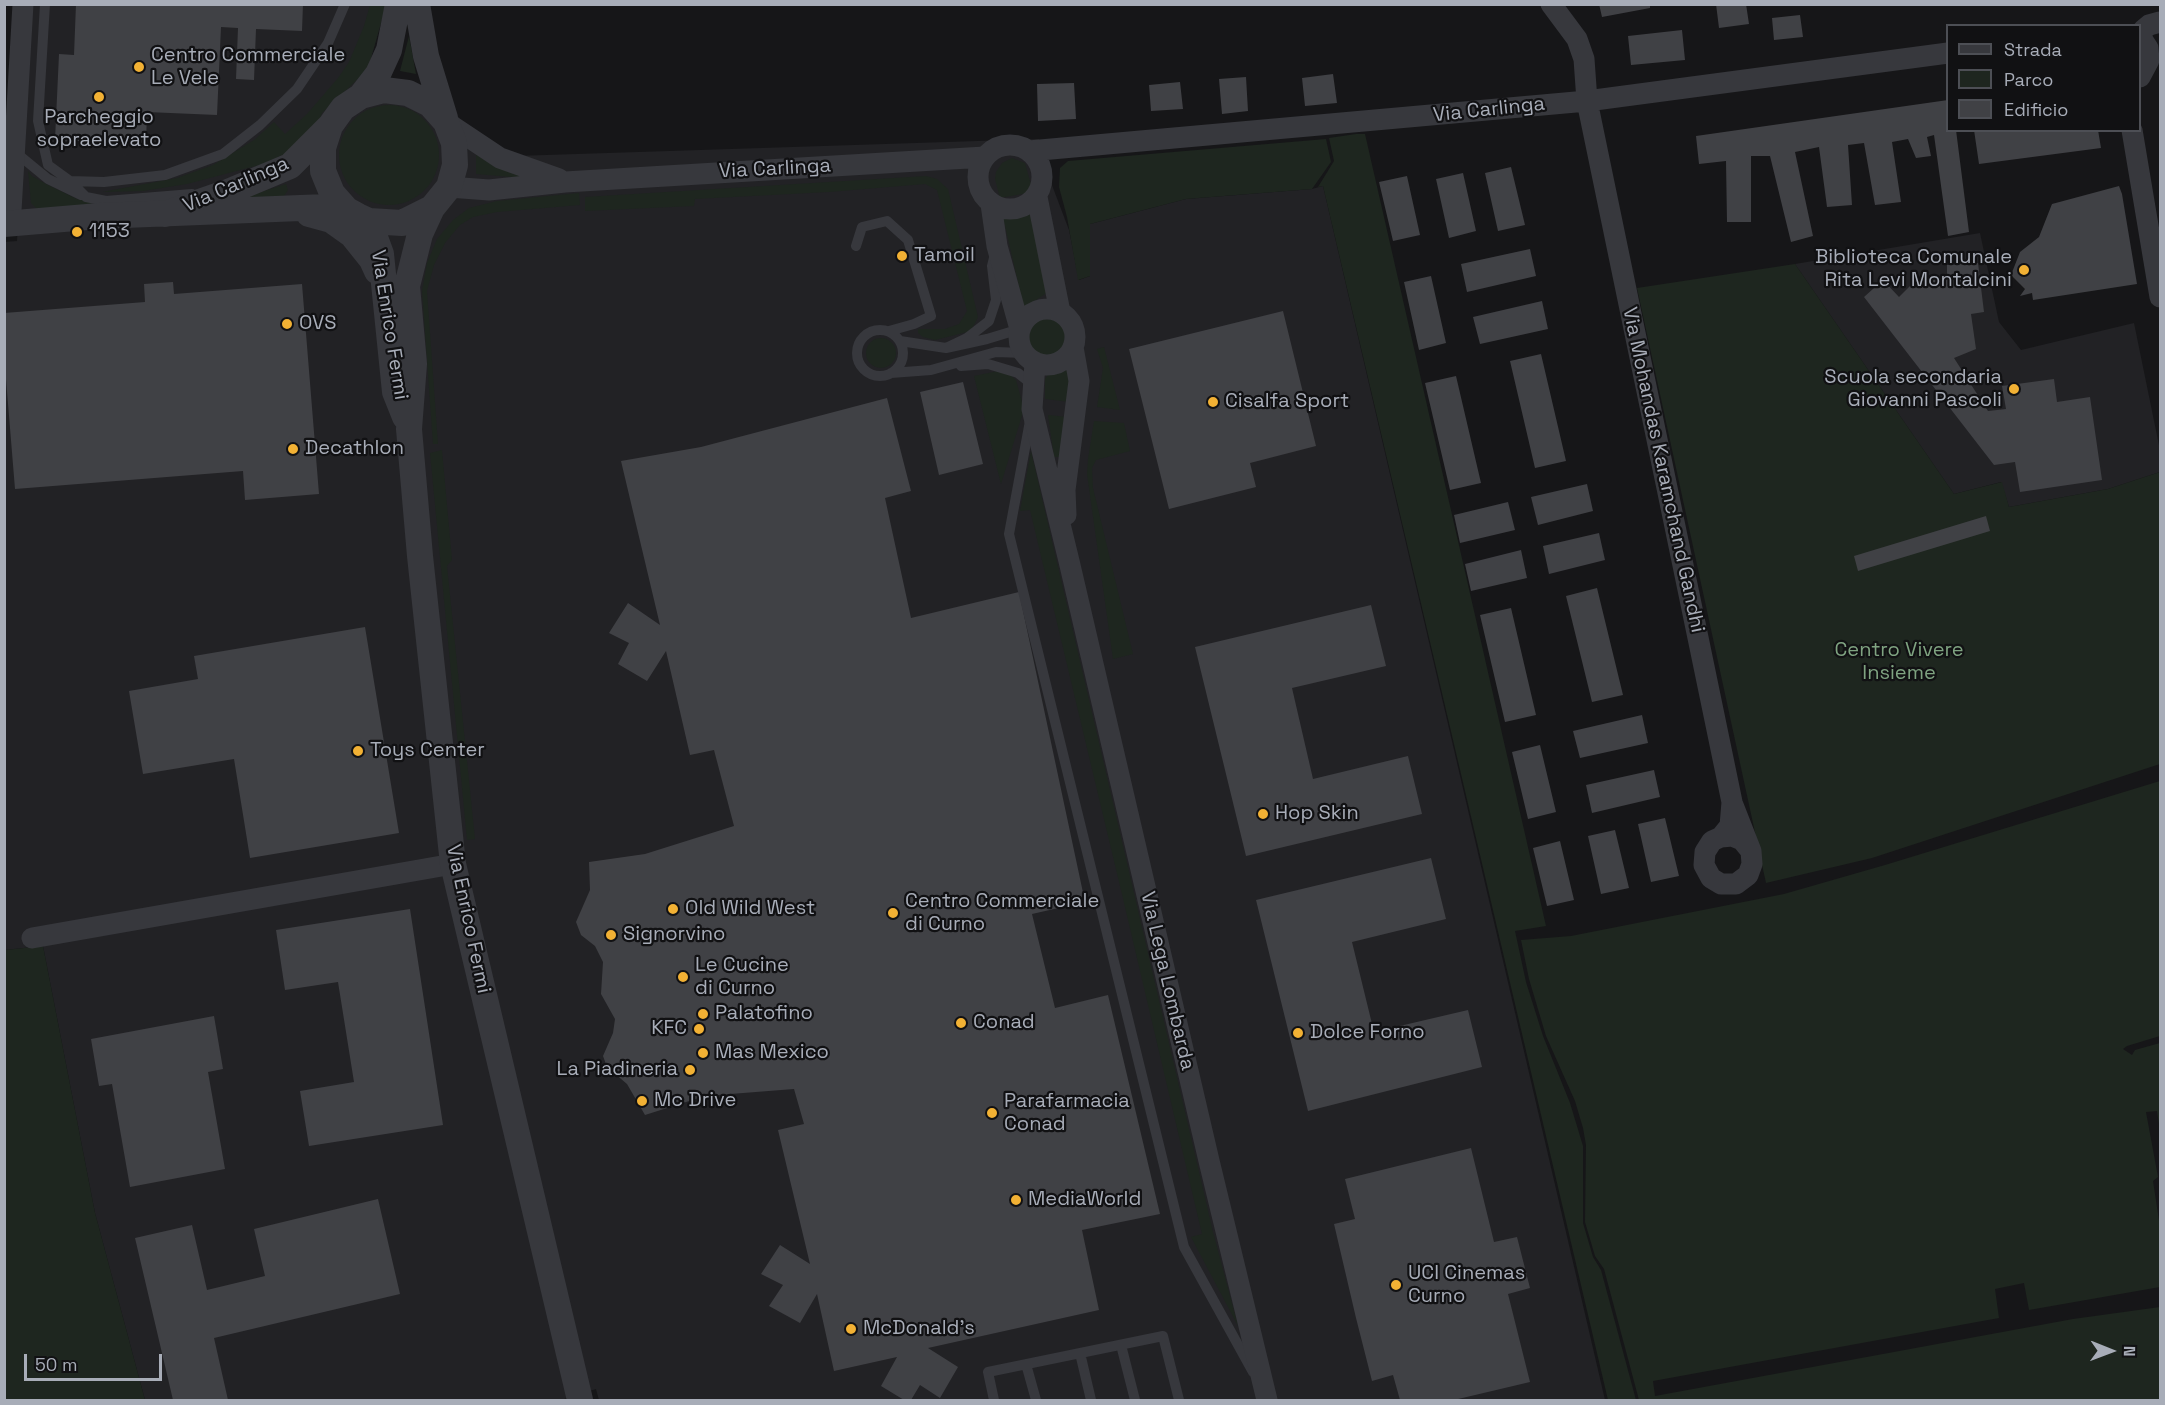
<!DOCTYPE html>
<style>
body{margin:0}
#map{position:relative;width:2165px;height:1405px;overflow:hidden;background:#161618;font-family:"Space Grotesk",sans-serif}
canvas{display:block}
.frame{position:absolute;inset:0;border:6px solid #a8adb8;pointer-events:none}
.legend{position:absolute;left:1946px;top:24px;width:195px;height:108px;box-sizing:border-box;background:#111113;border:2px solid #4d4f55;margin:0;padding:8px 10px;list-style:none;font-size:18px;color:#a8adb8}
.legend li{display:flex;align-items:center;gap:12px;height:30px}
.legend b{width:30px;border:2px solid #4d4f55}
.north{position:absolute;left:2081px;top:1321px;width:60px;height:60px;-webkit-text-stroke:4px #111113;paint-order:stroke;rotate:91deg;font-size:16px;font-weight:700;line-height:24px;text-align:center;color:#a8adb8}
.north::after{content:'';display:block;margin:auto;width:21px;height:27px;background:#a8adb8;clip-path:polygon(50% 0,100% 100%,50% 72%,0 100%)}
.scale{position:absolute;left:24px;top:1354px;width:138px;height:27px;box-sizing:border-box;border:3px solid #a8adb8;border-top:0;padding-left:8px;font-size:18px;line-height:21px;white-space:nowrap;color:#a8adb8;-webkit-text-stroke:4px #111113;paint-order:stroke}
</style>
<div id="map">
<canvas width="2165" height="1405"></canvas>
<div class="frame"></div>
<ul class="legend">
<li><b style="height:8px;background:#37383d"></b>Strada</li>
<li><b style="height:16px;background:#1e261f"></b>Parco</li>
<li><b style="height:16px;background:#404145"></b>Edificio</li>
</ul>
<div class="north">N</div>
<div class="scale">50 m</div>
</div>
<script>
const ctx = document.querySelector('canvas').getContext('2d');
ctx.lineJoin = 'round';
function fill(path, color) {
  ctx.fillStyle = color;
  ctx.fill(path, 'evenodd');
}
function shape(rows) {
  const path = new Path2D();
  for (const r of rows) {
    if (r.length === 3) {
      path.moveTo(r[0] + r[2], r[1]);
      path.arc(r[0], r[1], r[2], 0, 2 * Math.PI);
      continue;
    }
    path.moveTo(r[0], r[1]);
    for (let i = 2; i < r.length; i += 2) path.lineTo(r[i], r[i + 1]);
  }
  return path;
}
function strokePath(path, color, width, dash) {
  ctx.strokeStyle = color;
  ctx.lineWidth = width;
  ctx.lineCap = dash ? 'butt' : 'round';
  ctx.setLineDash(dash || []);
  ctx.stroke(path);
}
function drawText(font, color, halo, rows, align = 'center') {
  ctx.font = font + ' "Space Grotesk",sans-serif';
  ctx.lineWidth = 4.5;
  ctx.setLineDash([]);
  ctx.textBaseline = 'middle';
  ctx.strokeStyle = halo;
  ctx.fillStyle = color;
  for (const [text, x, y, turn = 0] of rows) {
    ctx.save();
    ctx.translate(x, y);
    ctx.rotate((+turn || 0) * Math.PI / 180);
    ctx.textAlign = isNaN(turn) ? turn : align;
    if (halo) ctx.strokeText(text, 0, 0);
    ctx.fillText(text, 0, 0);
    ctx.restore();
  }
}
const built = shape([
 [30,4,386,5,369,65,515,156,1039,139,1044,164,1069,230,1079,280,1090,276,1090,224,1186,199,1312,189,1323,186,1605,1400,599,1400,596,1389,561,1400,145,1400,95,1213,43,946,5,950,4,242,17,241],
 [1980,233,1999,322,2021,350,2134,323,2160,450,2160,472,2108,489,2009,507,2001,482,1954,494,1795,264]
]);
const green = shape([
 [370,5,386,5,369,65,360,77,322,113,316,129,298,148,263,164,187,184,143,191,102,192,177,178,213,165,254,140,274,122,285,134,307,114,338,78,349,62,364,26],
 [409,36,416,74,400,71],
 [389,155,50],
 [1356,134,1365,134,1546,926,1515,931,1526,982,1543,1036,1570,1103,1583,1146,1583,1223,1593,1257,1601,1270,1636,1400,1608,1400,1323,186,1318,187,1334,161,1329,138],
 [1326,139,1331,162,1312,189,1186,199,1090,224,1090,276,1078,280,1067,217,1059,187,1060,168,1068,161],
 [476,155,535,179,476,174],
 [1012,158,1025,163,1033,192,1000,198,995,179,996,172,1002,163],
 [28,171,32,176,46,184,77,199,91,201,91,209,39,211,31,203],
 [926,176,937,179,948,189,978,317,971,331,935,340,923,337,918,333,918,329,945,329,959,324,967,311,937,190,925,184,829,192,695,199,694,206,585,211,585,197],
 [286,184,288,190,284,196,236,200],
 [579,193,580,205,497,212,473,217,460,225,445,243,434,265,427,291,438,444,433,444,422,291,427,263,437,239,453,220,469,208,497,201],
 [1029,204,1051,290,1024,308,1001,209,1010,210],
 [1795,264,1954,494,2002,482,2009,507,2108,489,2160,472,2160,764,1872,858,1766,883,1637,288],
 [1047,337,21],
 [881,353,15],
 [1104,347,1120,410,1097,407,1103,368,1097,349],
 [1056,369,1064,369,1071,373,1070,402,1045,399,1045,379,1049,373],
 [998,371,1009,374,1016,380,1024,409,1001,484,974,376],
 [1048,415,1067,417,1061,457,1054,457],
 [1094,421,1124,423,1130,451,1096,460,1092,468,1093,488,1133,654,1113,659,1087,474,1088,459],
 [442,450,452,560,447,566,475,839,467,840,430,453],
 [1031,451,1213,1232,1238,1326,1191,1237,1202,1234,1120,886,1030,510,1020,511],
 [2160,781,2160,1036,2127,1046,2123,1049,2132,1055,2135,1050,2160,1043,2160,1131,2157,1111,2146,1112,2158,1177,2153,1181,2160,1227,2160,1287,2029,1310,2024,1283,1995,1289,1999,1318,1653,1381,1655,1396,2073,1319,2160,1307,2160,1400,1639,1400,1604,1269,1595,1256,1585,1222,1586,1145,1583,1128,1575,1101,1546,1036,1529,979,1521,940,1571,936,1784,894,1885,865],
 [43,946,95,1213,145,1400,5,1400,5,950]
]);
const building = shape([
 [76,4,303,4,302,31,256,29,254,80,236,79,238,28,221,27,217,115,147,112,146,144,55,140,59,54,74,55],
 [1599,4,1650,4,1650,8,1602,17],
 [1716,4,1746,4,1749,24,1719,28],
 [1800,15,1803,37,1774,40,1772,18],
 [1682,30,1685,60,1631,65,1628,36],
 [1333,74,1337,103,1305,106,1302,78],
 [1246,77,1248,111,1222,114,1219,79],
 [1180,82,1183,109,1151,111,1149,85],
 [1074,83,1076,119,1038,121,1037,84],
 [1948,100,1948,130,1956,130,1969,232,1948,236,1934,135,1927,137,1931,156,1916,158,1908,139,1892,142,1901,202,1875,205,1864,143,1848,145,1852,205,1827,207,1819,147,1795,152,1813,236,1791,242,1770,156,1751,156,1751,222,1727,222,1726,161,1699,164,1696,136],
 [1974,130,2098,130,2101,148,1979,164],
 [1511,167,1525,225,1498,231,1485,173],
 [1463,173,1476,231,1449,238,1436,179],
 [1407,176,1420,235,1393,241,1379,182],
 [2119,186,2122,194,2137,284,2033,300,2032,293,2020,296,2025,289,2011,275,2020,252,2039,237,2052,204],
 [1530,249,1536,276,1467,292,1461,264],
 [1978,263,1984,312,1971,314,1976,349,1954,358,1988,411,2006,409,2002,386,2054,379,2057,402,2090,397,2102,480,2020,492,2015,462,1994,465,1864,297,1883,280,1899,297,1918,278,1947,276,1947,265],
 [1431,276,1446,343,1419,350,1404,282],
 [173,282,174,294,302,284,319,494,245,500,243,471,15,489,4,355,4,313,145,302,144,284],
 [1542,301,1548,329,1480,344,1473,317],
 [1283,311,1316,446,1250,463,1256,487,1169,509,1129,349],
 [1541,354,1566,461,1535,468,1510,361],
 [1456,376,1481,483,1450,490,1425,383],
 [963,382,983,464,939,475,920,392],
 [887,398,911,491,885,498,911,618,1019,592,1085,902,1032,914,1055,1008,1108,995,1160,1214,1082,1230,1099,1310,928,1348,958,1367,940,1398,920,1385,911,1400,904,1400,881,1386,897,1357,834,1371,817,1294,800,1323,769,1306,783,1285,761,1274,780,1245,810,1264,778,1130,804,1124,794,1089,705,1096,645,1115,627,1084,607,1067,603,1056,613,1033,615,1019,601,994,603,962,595,946,581,935,576,922,590,890,589,862,645,854,734,826,714,750,690,755,666,651,647,681,618,664,629,643,609,633,628,603,660,625,621,461,701,447],
 [1587,484,1593,511,1538,525,1531,497],
 [1508,502,1515,530,1460,543,1454,515],
 [1986,516,1990,531,1858,571,1854,556],
 [1599,533,1605,560,1549,574,1543,546],
 [1521,550,1527,578,1471,591,1465,564],
 [1597,588,1623,695,1592,702,1566,596],
 [1371,605,1386,666,1292,688,1313,779,1408,756,1422,814,1246,856,1195,647],
 [1511,608,1536,715,1505,722,1480,615],
 [365,627,399,833,250,858,234,759,143,774,129,691,198,679,194,656],
 [1642,715,1648,743,1580,758,1573,731],
 [1540,745,1556,812,1528,819,1512,752],
 [1654,770,1660,797,1592,813,1586,785],
 [1665,818,1679,876,1651,882,1638,824],
 [1615,830,1629,888,1601,894,1588,836],
 [1560,841,1574,900,1547,906,1533,848],
 [1431,858,1446,919,1352,942,1374,1032,1468,1010,1482,1067,1308,1111,1256,900],
 [410,909,443,1125,309,1146,300,1091,354,1082,338,982,285,990,276,930],
 [214,1016,223,1069,208,1072,225,1169,130,1187,112,1084,99,1086,91,1039],
 [1471,1148,1494,1242,1517,1237,1530,1288,1508,1294,1530,1382,1454,1400,1400,1400,1393,1375,1372,1381,1356,1318,1334,1224,1355,1219,1345,1179],
 [378,1199,400,1294,214,1338,228,1400,173,1400,135,1238,192,1225,207,1290,265,1276,254,1229]
]);
const service = shape([
 [45,4,38,121,48,165,70,181,104,182,165,175,223,154,260,125,297,89,328,43,345,4],
 [14,151,48,179,81,195],
 [70,181,86,197,106,201,192,194],
 [856,246,862,227,887,221,908,240,931,316,914,324,889,331],
 [880,353,23],
 [900,341,946,348,987,339,1020,329],
 [946,348,967,338,989,321,996,300,992,266,995,254],
 [961,366,988,364,1018,373,1033,385],
 [891,373,931,370,996,352,1024,353],
 [1030,421,1009,534,1184,1247,1253,1372],
 [1121,1345,1135,1400],
 [1080,1353,1091,1400],
 [1026,1364,1036,1400],
 [994,1400,988,1372,1163,1336,1179,1400]
]);
const minor = shape([
 [1551,4,1577,39,1584,59,1587,101,1732,802,1730,826,1721,837],
 [2140,36,2148,48,2149,60,2140,77],
 [2141,37,2143,30,2149,25,2160,22],
 [446,122,500,158,559,179],
 [2132,130,2160,297],
 [1010,177,32],
 [1029,151,1587,101,1948,53],
 [449,187,489,190,565,182,985,157],
 [1037,197,1060,312],
 [991,204,997,246,1020,329],
 [6,224,11,211,23,4],
 [1047,337,28],
 [1035,362,1032,409,1069,561,1210,1165,1267,1400],
 [1066,515,1065,490,1079,381,1073,347],
 [1733,805,1751,851,1752,864,1748,875,1736,884,1721,884,1711,878,1704,865,1705,852,1712,841,1721,837,1732,836,1742,840,1751,851],
 [32,938,453,864]
]);
const tertiary = shape([
 [417,4,426,56,445,118],
 [361,96,378,74,389,50,398,4],
 [432,208,420,234,407,286,414,364,409,429,420,556,453,864,580,1400],
 [165,214,228,192,290,166,330,126,343,108,361,96,384,90,408,93,430,104,446,122,454,143,455,165,449,187,432,208,402,223,369,221,358,216,347,210,332,193,323,171,323,148,330,126],
 [309,214,331,220,352,235,372,260,377,271],
 [369,221,381,254,395,392,405,417],
 [4,224,99,216,326,207,347,210]
]);
const markers = [
 [139,67,6,"#f2b134"],
 [99,97,6,"#f2b134"],
 [77,232,6,"#f2b134"],
 [902,256,6,"#f2b134"],
 [2024,270,6,"#f2b134"],
 [287,324,6,"#f2b134"],
 [2014,389,6,"#f2b134"],
 [1213,402,6,"#f2b134"],
 [293,449,6,"#f2b134"],
 [358,751,6,"#f2b134"],
 [1263,814,6,"#f2b134"],
 [673,909,6,"#f2b134"],
 [893,913,6,"#f2b134"],
 [611,935,6,"#f2b134"],
 [683,977,6,"#f2b134"],
 [703,1014,6,"#f2b134"],
 [961,1023,6,"#f2b134"],
 [699,1029,6,"#f2b134"],
 [1298,1033,6,"#f2b134"],
 [703,1053,6,"#f2b134"],
 [690,1070,6,"#f2b134"],
 [642,1101,6,"#f2b134"],
 [992,1113,6,"#f2b134"],
 [1016,1200,6,"#f2b134"],
 [1396,1285,6,"#f2b134"],
 [851,1329,6,"#f2b134"]
];
const poiNames = [
 ["Centro Commerciale",151,56],
 ["Le Vele",151,79],
 ["Parcheggio",99,118,"center"],
 ["sopraelevato",99,141,"center"],
 ["1153",89,232],
 ["Tamoil",914,256],
 ["Biblioteca Comunale",2012,258,"right"],
 ["Rita Levi Montalcini",2012,281,"right"],
 ["OVS",299,324],
 ["Scuola secondaria",2002,378,"right"],
 ["Giovanni Pascoli",2002,401,"right"],
 ["Cisalfa Sport",1225,402],
 ["Decathlon",305,449],
 ["Toys Center",370,751],
 ["Hop Skin",1275,814],
 ["Centro Commerciale",905,902],
 ["di Curno",905,925],
 ["Old Wild West",685,909],
 ["Signorvino",623,935],
 ["Le Cucine",695,966],
 ["di Curno",695,989],
 ["Palatofino",715,1014],
 ["Conad",973,1023],
 ["KFC",687,1029,"right"],
 ["Dolce Forno",1310,1033],
 ["Mas Mexico",715,1053],
 ["La Piadineria",678,1070,"right"],
 ["Mc Drive",654,1101],
 ["Parafarmacia",1004,1102],
 ["Conad",1004,1125],
 ["MediaWorld",1028,1200],
 ["UCI Cinemas",1408,1274],
 ["Curno",1408,1297],
 ["McDonald's",863,1329]
];
const streetNames = [
 ["Via Carlinga",1489,110,-6],
 ["Via Carlinga",775,169,-3],
 ["Via Carlinga",236,185,-23],
 ["Via Enrico Fermi",389,325,81],
 ["Via Mohandas Karamchand Gandhi",1663,470,78],
 ["Via Enrico Fermi",468,919,78],
 ["Via Lega Lombarda",1167,981,77]
];
const parkNames = [
 ["Centro Vivere",1899,651],
 ["Insieme",1899,674]
];
fill(built, '#222225');
fill(green, '#1e261f');
fill(building, '#404145');
strokePath(service, '#37383d', 10);
strokePath(minor, '#37383d', 21);
strokePath(tertiary, '#37383d', 26);
for (const [x, y, r, color] of markers) {
  const dot = new Path2D();
  dot.arc(x, y, r, 0, 2 * Math.PI);
  ctx.fillStyle = color;
  ctx.fill(dot);
  strokePath(dot, '#111113', 2);
}
drawText('20px', '#a8adb8', '#111113', poiNames, 'left');
drawText('20px', '#a8adb8', '#111113', streetNames);
drawText('20px', '#7fa381', '#111113', parkNames);
</script>
